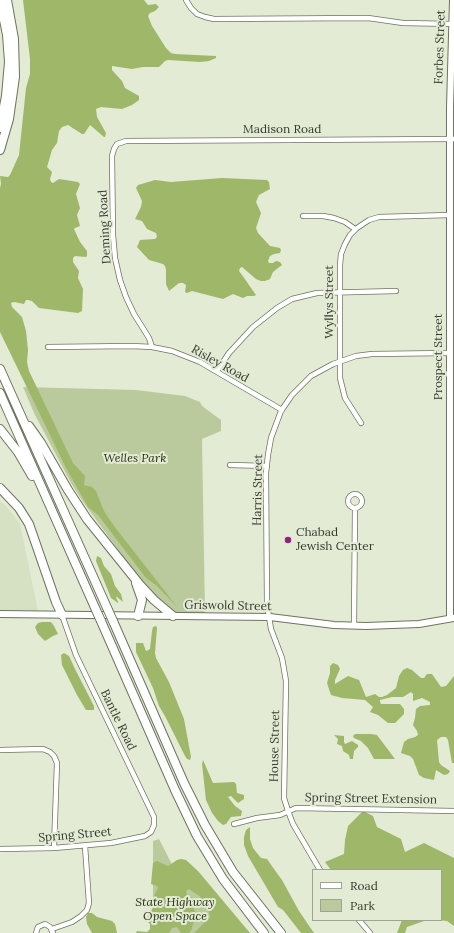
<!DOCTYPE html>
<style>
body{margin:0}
#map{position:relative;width:454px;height:933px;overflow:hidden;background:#e3ebd4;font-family:Lora,serif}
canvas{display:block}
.legend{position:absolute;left:312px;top:869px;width:130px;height:52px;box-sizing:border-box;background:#e3ebd4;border:1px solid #9ea493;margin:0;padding:5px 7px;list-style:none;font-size:12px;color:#373a31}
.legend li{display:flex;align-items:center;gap:8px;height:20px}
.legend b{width:20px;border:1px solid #9ea493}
</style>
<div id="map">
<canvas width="454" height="933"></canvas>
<ul class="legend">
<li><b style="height:5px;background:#fff"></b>Road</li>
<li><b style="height:11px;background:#bbca9d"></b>Park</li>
</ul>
</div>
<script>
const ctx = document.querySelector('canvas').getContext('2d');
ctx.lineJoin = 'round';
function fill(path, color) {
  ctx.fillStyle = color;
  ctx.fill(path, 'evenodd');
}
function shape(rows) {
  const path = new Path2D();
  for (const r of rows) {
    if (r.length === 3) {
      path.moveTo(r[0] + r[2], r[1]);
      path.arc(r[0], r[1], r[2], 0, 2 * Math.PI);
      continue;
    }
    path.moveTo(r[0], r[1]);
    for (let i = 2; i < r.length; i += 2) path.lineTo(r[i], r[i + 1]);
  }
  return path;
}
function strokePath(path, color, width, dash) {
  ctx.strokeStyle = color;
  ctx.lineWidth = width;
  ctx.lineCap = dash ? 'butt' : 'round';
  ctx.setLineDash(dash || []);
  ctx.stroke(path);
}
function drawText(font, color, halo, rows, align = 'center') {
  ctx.font = font + ' Lora,serif';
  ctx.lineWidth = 4;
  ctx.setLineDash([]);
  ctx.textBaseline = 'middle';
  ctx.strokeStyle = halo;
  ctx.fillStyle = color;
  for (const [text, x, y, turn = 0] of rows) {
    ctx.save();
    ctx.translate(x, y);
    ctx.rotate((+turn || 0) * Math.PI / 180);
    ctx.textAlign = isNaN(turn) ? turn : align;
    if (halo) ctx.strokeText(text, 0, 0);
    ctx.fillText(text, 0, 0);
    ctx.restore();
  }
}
const built = shape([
 [0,501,6,506,20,524,38,611,0,610]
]);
const green = shape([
 [23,387,136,390,185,396,200,402,202,406,221,420,221,431,202,439,205,614,173,614,145,586,83,502,71,483,35,415],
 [159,839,179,878,190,889,199,896,207,907,210,917,223,933,153,933,153,841]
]);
const forest = shape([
 [23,0,144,0,148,5,156,4,159,7,155,11,150,13,148,16,152,26,166,48,171,53,175,54,216,56,216,58,209,61,200,62,168,60,165,61,159,67,143,67,132,69,112,66,112,70,122,81,125,88,139,96,139,100,132,105,122,109,101,107,96,109,97,117,106,133,105,137,104,137,90,125,84,134,82,134,68,125,62,127,59,131,57,143,52,150,47,167,52,172,50,179,51,182,53,183,59,179,78,182,80,184,76,194,80,208,77,215,80,226,75,228,74,229,80,242,87,251,87,256,86,257,75,256,73,258,73,262,79,271,78,278,83,289,82,311,78,313,39,308,32,301,28,300,26,300,24,304,14,302,11,303,12,307,22,317,26,331,28,350,27,362,29,371,73,463,85,476,84,485,92,487,96,491,104,511,114,526,178,608,157,586,146,578,98,515,88,507,66,468,0,332,0,188,1,184,0,176,8,177,10,175,19,155,26,88,30,74,30,59],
 [222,178,267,180,269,182,270,189,259,195,256,202,261,213,256,228,258,233,270,246,280,248,281,250,280,253,274,254,270,256,268,261,269,263,273,263,276,261,280,262,282,265,273,272,270,279,265,281,261,281,256,279,242,267,240,268,239,271,242,275,256,295,254,296,247,296,243,298,233,294,223,299,192,291,187,293,185,292,186,285,183,283,179,283,169,291,166,284,166,270,165,266,163,264,149,260,137,247,140,240,155,239,157,237,156,233,147,229,142,221,135,219,141,207,142,201,136,188,138,185,155,180,171,182],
 [97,556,101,558,104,566,111,574,115,586,121,594,123,602,117,597,116,597,118,602,118,603,111,598,96,561],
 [42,622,51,622,54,626,58,634,53,636,45,641,38,634,35,627,38,623],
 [156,626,157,628,155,653,156,658,169,682,184,719,191,757,190,760,187,759,185,756,166,718,159,706,153,688,136,652,136,643,143,643,146,651,150,649,152,631,153,627],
 [64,653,69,656,75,669,94,706,94,710,86,710,77,695,62,665,61,655],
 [333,663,338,665,340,669,335,680,335,684,348,676,359,680,366,697,375,694,379,697,382,697,387,695,396,688,399,676,403,670,407,668,412,670,421,678,424,678,427,674,432,674,441,687,446,686,454,676,454,763,452,763,448,740,446,737,441,737,437,740,439,762,441,765,450,771,448,774,444,775,436,770,434,780,424,778,419,775,413,759,410,756,401,753,404,742,408,739,415,737,418,735,417,731,413,725,415,718,416,709,420,706,430,705,430,702,422,698,413,701,413,694,411,692,403,697,392,697,380,700,380,702,381,704,400,704,404,709,404,714,395,723,388,723,378,715,370,712,373,707,365,700,342,698,331,695,327,683,330,673,330,666],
 [355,734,371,734,377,735,395,759,374,759,368,748,361,741,354,738,353,736],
 [334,735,344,736,344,742,345,744,352,741,358,745,358,747,354,751,353,759,350,759,349,755,343,751,342,746,337,744,338,739],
 [203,760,213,783,234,782,236,784,237,793,244,795,244,799,238,803,231,796,228,797,235,806,242,811,241,816,231,817,226,824,223,825,218,821,212,813,206,800,202,764],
 [363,811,373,816,377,827,401,839,405,852,424,843,454,858,454,926,447,921,438,920,441,920,441,870,331,870,325,862,344,854,345,840,348,826],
 [250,827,250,839,253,848,261,858,267,859,274,869,282,880,299,911,314,933,301,933,283,910,278,907,248,856,244,845,244,837,246,830],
 [181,859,186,860,198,871,250,933,194,933,210,917,207,907,199,896,189,889,186,891,187,895,192,903,196,915,191,931,189,933,181,933,177,927,172,928,169,933,136,933,137,931,147,932,150,929,150,924,146,920,157,900,154,896,158,888,157,886,151,884,153,863,157,861,168,866,177,860],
 [88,913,92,913,97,917,112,921,115,924,117,933,92,933,87,924,86,917],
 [402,920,427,920,407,927,405,933,397,933]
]);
const street = shape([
 [186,0,191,8,197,14,205,17,214,19,368,18,403,23,454,24],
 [303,216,323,216,334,218,345,222,355,229],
 [48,347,132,346,152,347,172,351,200,362,282,410],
 [152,347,149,338,134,314,126,297,120,280,115,258,113,235,112,156,114,149,117,144,126,141,454,139],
 [217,371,229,353,253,327,277,308,292,299,317,293,396,291],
 [361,423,345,398,340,378,340,265,341,254,345,244,350,235,357,228,369,220,379,217,450,215],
 [230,465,267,466],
 [355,501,7],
 [354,626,355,508],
 [0,750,43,749,50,752,54,756,57,763,54,848],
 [234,824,257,818,280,815,296,808,454,811],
 [0,849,54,848,111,843,145,836,151,832,154,825,154,817,76,655,62,615],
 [320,870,293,824,288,811,284,798,286,681,282,658,271,629,267,604,266,473,268,455,271,438,281,411,292,395,311,376,333,364,356,356,372,354,450,353],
 [359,920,370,933],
 [52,929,72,922,81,916,87,910,89,903,85,846],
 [36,933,38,927,45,924,50,927,53,933]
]);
const secondary = shape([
 [0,614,270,617,334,625,366,626,419,624,454,618],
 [450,618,450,107,453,0]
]);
const highway = shape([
 [0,128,6,96,9,62,7,35,0,0],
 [0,150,9,119,15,77,14,39,7,0],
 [0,369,108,610],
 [0,393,96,610],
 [29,426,41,443,68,490,87,519,140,585,154,600,173,616],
 [0,429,18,452,32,476],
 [0,488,19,508,29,524,56,602,62,615],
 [136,583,142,600,138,616],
 [101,621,175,790,197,836,223,879,264,933],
 [113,621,184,783,205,825,233,872,281,933]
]);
const highwayBridge = shape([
 [96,610,101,621],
 [108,610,113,621]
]);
const markers = [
 [288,540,4,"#902284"]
];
const streetNames = [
 ["Forbes Street",440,47,-88],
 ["Madison Road",282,130],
 ["Deming Road",105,227,-93],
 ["Wyllys Street",330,302,-90],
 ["Prospect Street",439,357,-90],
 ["Risley Road",220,364,29],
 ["Harris Street",258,490,-89],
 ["Griswold Street",228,606,1],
 ["Bantle Road",118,720,64],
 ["House Street",275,746,-89],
 ["Spring Street Extension",371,799,1],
 ["Spring Street",75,835,-5]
];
const parkNames = [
 ["Welles Park",135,459],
 ["State Highway",175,903],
 ["Open Space",175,917]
];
const poiNames = [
 ["Chabad",296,533],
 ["Jewish Center",296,547]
];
fill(built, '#d6e0c2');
fill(green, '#bbca9d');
fill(forest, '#9fb769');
strokePath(street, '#6d745f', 6);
strokePath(secondary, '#6d745f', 8);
strokePath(highway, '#6d745f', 10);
strokePath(street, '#fff', 4.5);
strokePath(secondary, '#fff', 6);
strokePath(highway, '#fff', 8);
strokePath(highwayBridge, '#6d745f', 10, []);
strokePath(highwayBridge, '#fff', 8);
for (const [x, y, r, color] of markers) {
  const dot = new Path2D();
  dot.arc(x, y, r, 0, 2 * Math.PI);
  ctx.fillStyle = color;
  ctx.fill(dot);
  strokePath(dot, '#e3ebd4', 1.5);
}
drawText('12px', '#373a31', '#e3ebd4', streetNames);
drawText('italic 12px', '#262f0e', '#e3ebd4', parkNames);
drawText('12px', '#373a31', '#e3ebd4', poiNames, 'left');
</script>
